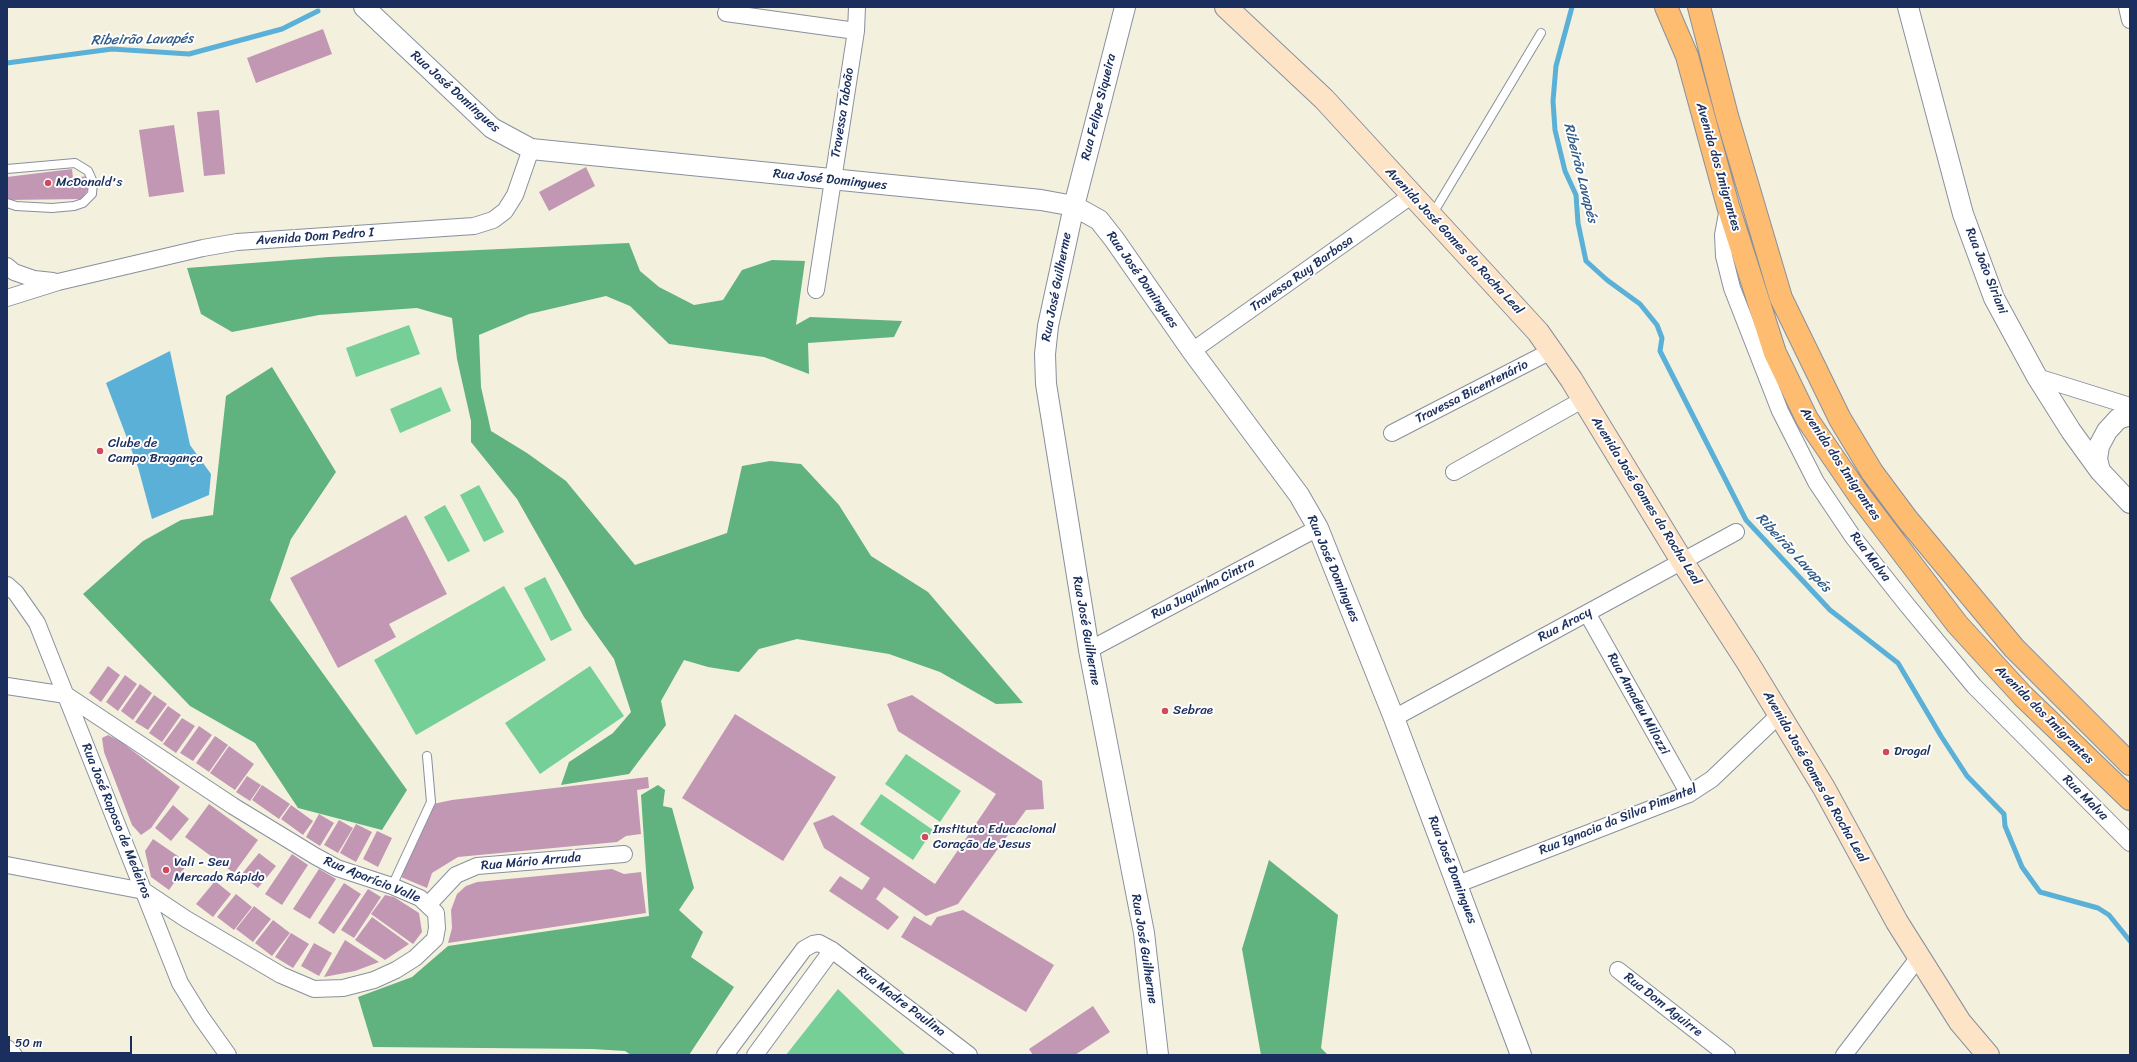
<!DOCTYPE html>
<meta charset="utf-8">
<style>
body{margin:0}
#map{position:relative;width:2137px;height:1062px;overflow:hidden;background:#f4f0de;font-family:Sriracha,sans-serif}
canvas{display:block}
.frame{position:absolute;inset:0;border:8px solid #1b2f5e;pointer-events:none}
.scale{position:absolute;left:8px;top:1036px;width:124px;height:18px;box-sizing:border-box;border:2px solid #1b2f5e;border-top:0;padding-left:5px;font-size:12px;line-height:14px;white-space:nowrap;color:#1b2f5e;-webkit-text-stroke:3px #fff;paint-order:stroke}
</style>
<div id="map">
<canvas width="2137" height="1062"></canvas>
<div class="frame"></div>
<div class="scale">50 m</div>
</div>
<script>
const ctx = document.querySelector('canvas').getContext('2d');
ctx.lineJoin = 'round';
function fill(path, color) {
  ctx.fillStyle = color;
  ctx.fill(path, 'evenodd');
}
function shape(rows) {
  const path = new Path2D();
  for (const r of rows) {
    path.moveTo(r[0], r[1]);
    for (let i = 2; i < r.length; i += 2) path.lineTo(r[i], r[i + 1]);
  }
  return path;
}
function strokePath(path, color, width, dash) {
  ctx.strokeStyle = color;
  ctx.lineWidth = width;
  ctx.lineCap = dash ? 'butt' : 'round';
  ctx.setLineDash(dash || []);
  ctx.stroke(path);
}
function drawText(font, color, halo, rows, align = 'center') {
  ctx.font = font + ' Sriracha,sans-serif';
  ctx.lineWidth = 4;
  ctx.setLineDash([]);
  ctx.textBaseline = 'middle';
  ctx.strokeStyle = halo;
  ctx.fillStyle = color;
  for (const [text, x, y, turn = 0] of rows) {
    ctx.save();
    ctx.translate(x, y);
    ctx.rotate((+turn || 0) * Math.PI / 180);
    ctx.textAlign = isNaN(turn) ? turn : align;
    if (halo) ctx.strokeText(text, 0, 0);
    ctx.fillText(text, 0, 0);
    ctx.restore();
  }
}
const green = shape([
 [409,325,420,354,356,377,346,348],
 [441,387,451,411,400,433,390,409],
 [479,485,504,532,484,542,460,495],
 [445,505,470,551,448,562,424,517],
 [545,577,572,630,551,641,524,588],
 [504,586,546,660,416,735,374,660],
 [590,666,624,716,540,774,505,723],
 [906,754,961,791,940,822,885,784],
 [881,794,933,830,913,860,860,824],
 [838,989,906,1055,786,1055]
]);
const forest = shape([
 [629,243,640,271,659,287,694,305,723,300,742,270,772,260,805,261,796,325,810,317,902,321,894,337,808,343,809,374,764,357,669,344,630,306,606,296,529,314,479,335,481,387,491,431,527,453,566,481,635,565,727,533,742,466,770,461,801,464,839,505,871,556,928,592,1023,703,996,704,940,672,889,654,797,639,759,649,739,672,708,667,684,660,661,701,666,725,629,774,561,785,569,762,613,733,631,712,614,659,584,617,517,499,471,442,471,421,457,359,452,318,417,308,319,315,232,332,201,314,187,268,329,257],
 [272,367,336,472,291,539,270,600,407,790,382,830,298,808,255,743,190,706,83,594,143,541,181,520,213,515,226,396],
 [658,785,665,790,663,806,672,808,694,888,679,910,703,932,691,957,734,987,689,1055,631,1055,625,1051,592,1049,373,1047,358,997,412,977,448,946,649,916,641,795],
 [1269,860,1338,915,1321,1048,1328,1055,1261,1055,1242,949]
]);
const water = shape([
 [170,351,190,445,211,474,209,495,152,519,138,467,106,383]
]);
const stream = shape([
 [1572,7,1556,66,1553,101,1555,130,1565,171,1576,195,1578,223,1586,261,1607,280,1640,304,1657,325,1662,338,1660,351,1746,520,1830,610,1898,663,1941,736,1967,776,2004,814,2005,826,2022,867,2040,892,2098,908,2109,915,2130,941],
 [7,63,112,49,189,54,282,29,318,11]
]);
const building = shape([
 [323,29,332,54,256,83,247,58],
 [219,110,225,174,204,176,197,112],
 [174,125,184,192,149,197,139,130],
 [586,167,595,186,549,211,539,192],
 [72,169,73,178,88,176,89,188,82,199,7,200,7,177],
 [406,515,447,594,389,624,396,637,338,668,290,578],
 [108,666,120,675,101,702,89,693],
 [125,675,137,684,118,711,106,702],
 [140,684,152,693,133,720,121,711],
 [154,695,167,704,148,730,135,722],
 [912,695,1042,781,1044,809,1026,810,958,904,926,916,884,887,876,899,899,917,888,930,829,891,840,876,862,890,870,878,824,848,813,823,833,815,935,884,996,794,898,731,887,704],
 [168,706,181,715,162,742,149,733],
 [735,714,836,777,783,861,682,798],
 [182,718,195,726,176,753,163,744],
 [199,726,212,735,193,761,180,753],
 [108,735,120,741,180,787,151,828,141,835,132,825,104,752,102,738],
 [215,736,228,745,209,772,196,763],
 [229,746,254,764,235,790,210,773],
 [247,776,261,785,250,801,236,792],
 [648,777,649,788,637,790,641,834,626,836,617,842,458,857,432,873,427,888,401,877,433,804,452,800],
 [262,785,290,804,279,819,252,800],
 [209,804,258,840,234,873,185,837],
 [173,805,189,819,171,841,155,828],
 [291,805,313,821,303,835,281,819],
 [319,814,334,823,320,846,306,837],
 [339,820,353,828,338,853,324,845],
 [356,824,372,832,356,862,340,853],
 [377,831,392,838,378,867,363,859],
 [153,839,188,863,169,890,151,877,145,851],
 [259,853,276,866,258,888,241,875],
 [292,854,308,865,282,905,265,894],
 [319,869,336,879,310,919,293,909],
 [612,869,624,874,641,872,646,913,448,943,452,928,451,910,457,894,466,886,477,882],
 [215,881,231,894,213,917,196,904],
 [344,883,361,894,334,934,318,923],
 [368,889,381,897,354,938,341,930],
 [236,894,252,907,234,930,217,917],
 [385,895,394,897,419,913,422,932,413,944,371,914],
 [254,906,271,919,253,942,236,929],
 [963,910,1054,965,1026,1012,901,937,914,916,931,926,937,917],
 [372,917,409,944,385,960,355,940],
 [273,920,290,933,272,956,255,943],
 [291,933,309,944,293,968,275,957],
 [345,940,379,962,355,971,324,977],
 [314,943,332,953,319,976,301,966],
 [1093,1006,1110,1032,1075,1055,1033,1055,1029,1049]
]);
const service = shape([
 [7,169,75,163,88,171,93,182,92,194,83,203,74,206,52,208,16,206,7,203],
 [1432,215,1541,33],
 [392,886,431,802,427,756]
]);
const minor = shape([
 [2127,7,2130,20],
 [726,13,856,31],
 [1728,208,1723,235,1724,256,1732,288,1780,411,1816,482,1853,537,1907,605,1974,686,2130,843],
 [7,266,14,272,34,279,53,281],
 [816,290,856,31,857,7],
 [7,298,58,282,203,248,237,242,474,226,493,220,505,211,515,195,531,149],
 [1192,351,1411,196],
 [2037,377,2130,406],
 [1392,433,1551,351],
 [1454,472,1584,399],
 [7,585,16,593,37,623,180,983,201,1017,228,1055],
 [1587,613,1689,794],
 [1089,650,1318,528],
 [7,686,66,695,233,806,315,856,337,868,392,886,420,898,436,913,437,928,435,939,415,958,396,970,374,980,343,988,314,989,281,975,186,919,144,891,7,865],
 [1394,718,1736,532],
 [1458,884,1689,794,1712,779,1779,715],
 [428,905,456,875,477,866,624,854],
 [1618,970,1727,1055],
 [7,1048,14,1055],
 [725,1055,804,949,813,944,819,943,832,950,969,1055],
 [755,1055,832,950],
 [1844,1055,1919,957]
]);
const tertiary = shape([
 [364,7,492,128,531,149,1041,200,1074,206,1099,220,1114,239,1192,351,1299,495,1318,528,1394,718,1521,1055],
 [1125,7,1074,206,1048,326,1045,354,1046,384,1089,650,1144,933,1158,1055],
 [1908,7,1963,214,1994,298,2037,377,2071,431,2100,471,2130,503],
 [2100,471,2097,459,2099,446,2107,431,2118,419,2130,415]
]);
const secondary = shape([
 [1226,7,1324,99,1538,332,1571,379,1682,561,1748,663,1824,788,1897,922,1960,1022,1988,1055]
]);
const primary = shape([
 [1666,7,1687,56,1728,206,1775,353,1807,419,1859,495,1957,624,2023,696,2130,799],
 [1699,7,1727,116,1781,298,1840,419,1872,472,1907,519,2014,648,2130,764]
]);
const markers = [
 [48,183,4,"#d1495b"],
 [100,451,4,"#d1495b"],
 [1165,711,4,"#d1495b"],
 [1886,752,4,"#d1495b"],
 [925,837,4,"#d1495b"],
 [166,870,4,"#d1495b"]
];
const streetNames = [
 ["Rua José Domingues",455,92,42],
 ["Rua Felipe Siqueira",1099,107,-76],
 ["Travessa Taboão",843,113,-81],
 ["Avenida dos Imigrantes",1718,167,74],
 ["Rua José Domingues",830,180,6],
 ["Avenida Dom Pedro I",315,237,-4],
 ["Avenida José Gomes da Rocha Leal",1454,241,47],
 ["Rua João Siriani",1986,271,68],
 ["Travessa Ruy Barbosa",1302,274,-35],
 ["Rua José Domingues",1142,280,55],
 ["Rua José Guilherme",1057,287,-79],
 ["Travessa Bicentenário",1472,392,-27],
 ["Avenida dos Imigrantes",1840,464,56],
 ["Avenida José Gomes da Rocha Leal",1646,501,58],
 ["Rua Malva",1870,557,53],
 ["Rua José Domingues",1333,569,67],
 ["Rua Juquinha Cintra",1203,589,-28],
 ["Rua Aracy",1565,625,-28],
 ["Rua José Guilherme",1086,631,80],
 ["Rua Amadeu Milozzi",1638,704,61],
 ["Avenida dos Imigrantes",2044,715,45],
 ["Avenida José Gomes da Rocha Leal",1815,777,60],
 ["Rua Malva",2085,798,45],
 ["Rua Ignacia da Silva Pimentel",1618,820,-22],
 ["Rua José Raposo de Medeiros",116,821,68],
 ["Rua Mário Arruda",531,862,-5],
 ["Rua José Domingues",1452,870,69],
 ["Rua Aparício Valle",372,880,22],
 ["Rua José Guilherme",1144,949,81],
 ["Rua Madre Paulina",901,1002,37],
 ["Rua Dom Aguirre",1663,1005,38]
];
const poiNames = [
 ["McDonald's",56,183],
 ["Clube de",108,444],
 ["Campo Bragança",108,459],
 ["Sebrae",1173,711],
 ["Drogal",1894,752],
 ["Instituto Educacional",933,830],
 ["Coração de Jesus",933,845],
 ["Vali - Seu",174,863],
 ["Mercado Rápido",174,878]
];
const waterNames = [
 ["Ribeirão Lavapés",142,40,-1],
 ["Ribeirão Lavapés",1580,173,76],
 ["Ribeirão Lavapés",1793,553,47]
];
fill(green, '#75cf96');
fill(forest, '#60b27f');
fill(water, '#5bb0d7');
strokePath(stream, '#5bb0d7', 5);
fill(building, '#c297b3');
strokePath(service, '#88909e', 10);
strokePath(minor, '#88909e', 18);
strokePath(tertiary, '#88909e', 22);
strokePath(secondary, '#88909e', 24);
strokePath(primary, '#88909e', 24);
strokePath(service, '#fff', 8);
strokePath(minor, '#fff', 16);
strokePath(tertiary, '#fff', 20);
strokePath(secondary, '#fee4c6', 22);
strokePath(primary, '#fdbc70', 22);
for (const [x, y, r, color] of markers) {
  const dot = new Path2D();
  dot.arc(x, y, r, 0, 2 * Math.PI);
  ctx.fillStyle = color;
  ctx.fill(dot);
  strokePath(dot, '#fff', 1.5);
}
drawText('13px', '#1b2f5e', '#fff', streetNames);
drawText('13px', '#1b2f5e', '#fff', poiNames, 'left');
drawText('italic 14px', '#315c88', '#fff', waterNames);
</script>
